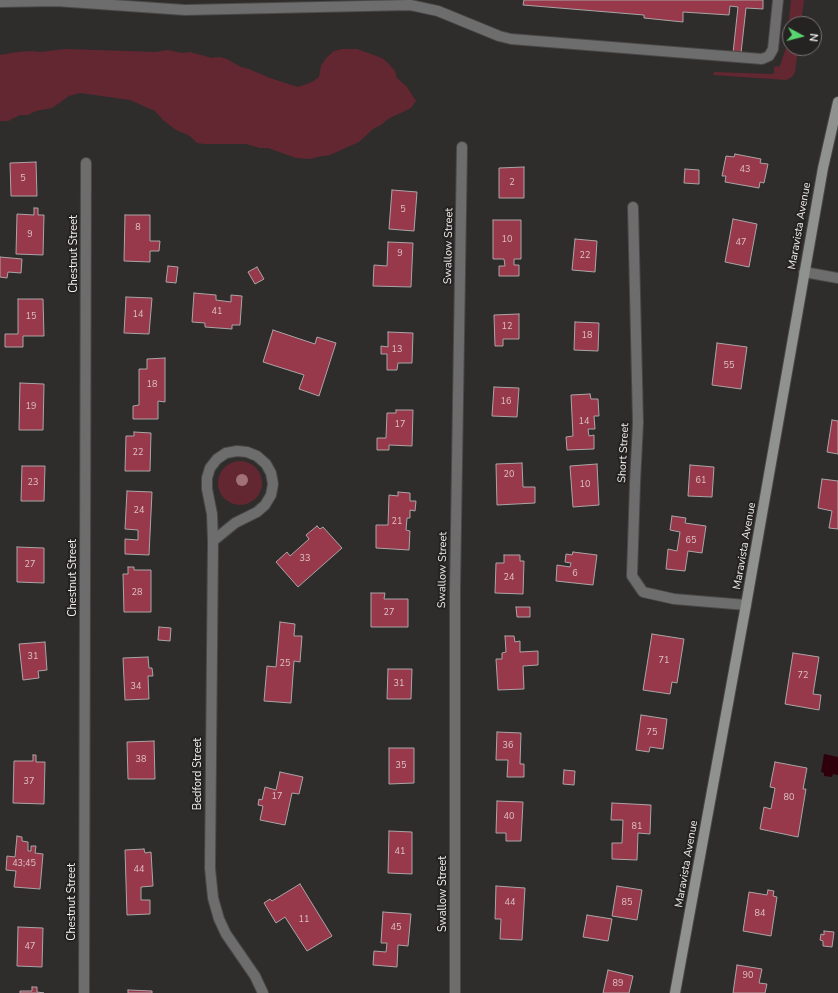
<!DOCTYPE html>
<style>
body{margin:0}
#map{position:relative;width:838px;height:993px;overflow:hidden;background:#2f2c2c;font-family:"Nunito Sans",sans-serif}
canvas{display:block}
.north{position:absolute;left:782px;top:16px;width:40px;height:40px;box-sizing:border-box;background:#252222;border:1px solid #777474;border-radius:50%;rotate:97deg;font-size:11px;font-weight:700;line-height:16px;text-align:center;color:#f2efef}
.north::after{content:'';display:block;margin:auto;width:14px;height:18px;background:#59d56f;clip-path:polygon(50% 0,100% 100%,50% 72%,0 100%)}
</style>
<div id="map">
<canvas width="838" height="993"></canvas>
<div class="north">N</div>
</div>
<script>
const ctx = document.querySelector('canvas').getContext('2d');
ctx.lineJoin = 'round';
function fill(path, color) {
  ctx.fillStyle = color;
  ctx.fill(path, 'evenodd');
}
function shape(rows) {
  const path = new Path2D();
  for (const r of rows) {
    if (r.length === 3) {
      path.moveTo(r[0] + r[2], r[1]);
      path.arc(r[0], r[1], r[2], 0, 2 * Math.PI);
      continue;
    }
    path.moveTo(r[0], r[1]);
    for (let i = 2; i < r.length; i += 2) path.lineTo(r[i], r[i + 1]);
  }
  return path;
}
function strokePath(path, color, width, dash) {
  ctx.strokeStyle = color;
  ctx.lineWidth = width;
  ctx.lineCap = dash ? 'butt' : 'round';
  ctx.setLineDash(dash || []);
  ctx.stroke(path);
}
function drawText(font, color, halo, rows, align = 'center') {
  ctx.font = font + ' "Nunito Sans",sans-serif';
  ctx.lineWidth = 4;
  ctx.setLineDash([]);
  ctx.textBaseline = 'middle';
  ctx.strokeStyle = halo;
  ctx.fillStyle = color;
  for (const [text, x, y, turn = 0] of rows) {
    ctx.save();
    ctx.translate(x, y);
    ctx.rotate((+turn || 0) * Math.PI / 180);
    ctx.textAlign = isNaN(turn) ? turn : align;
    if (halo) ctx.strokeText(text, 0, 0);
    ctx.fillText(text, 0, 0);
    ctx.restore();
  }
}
const green = shape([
 [791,0,804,0,801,24,790,24,790,48,798,48,795,72,792,77,786,80,713,75,714,72,772,74,774,73,774,67,780,66,786,48],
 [66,49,155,52,168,50,182,53,190,52,212,58,219,57,227,59,241,67,249,69,270,78,298,87,312,82,319,77,321,66,326,58,334,51,342,49,357,49,382,58,388,63,395,71,397,78,407,87,416,101,411,108,388,119,381,125,373,129,359,142,330,155,317,157,311,159,296,158,268,148,260,148,246,144,204,144,197,143,190,136,176,130,163,120,155,111,130,100,80,93,69,96,52,108,36,111,28,115,20,115,8,121,0,121,0,55,17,52,32,51,40,52],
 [240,483,22]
]);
const water = shape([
 [824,754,838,757,838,775,833,774,832,777,824,776,824,773,821,772]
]);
const building = shape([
 [524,0,763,0,763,9,746,8,741,53,733,53,738,7,730,6,729,15,683,12,683,22,644,18,644,15,523,5,524,0],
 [735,154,761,159,760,163,768,164,764,183,760,182,759,188,725,182,726,176,722,176,726,156,734,157,735,154],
 [36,162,37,196,11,196,10,163,36,162],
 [524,167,524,198,499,198,499,168,524,167],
 [685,169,699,170,699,184,684,183,685,169],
 [392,190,417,192,414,231,389,229,392,190],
 [34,208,38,208,38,215,44,215,43,255,16,254,17,214,34,215,34,208],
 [125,215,150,215,150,241,160,241,159,251,150,251,150,262,124,261,125,215],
 [733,219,757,224,749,267,725,262,733,219],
 [493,220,521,220,521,259,514,259,514,265,519,265,519,276,499,276,499,266,505,266,504,259,493,259,493,220],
 [575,239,597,241,595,272,572,270,575,239],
 [388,242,413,243,411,287,373,286,374,265,387,266,388,242],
 [0,257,22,259,21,273,8,272,7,278,0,277,0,257],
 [168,266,178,267,176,283,166,282,168,266],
 [257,267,264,279,255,284,248,272,257,267],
 [194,293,216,295,216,300,231,302,231,295,242,296,240,325,232,325,232,329,205,327,205,323,192,322,194,293],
 [126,297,152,298,149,334,124,333,126,297],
 [18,299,43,299,44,336,23,336,23,347,5,347,5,334,18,334,18,299],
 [519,314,519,339,503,339,503,346,495,346,494,315,519,314],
 [575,322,599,323,598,351,574,350,575,322],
 [273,330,315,344,317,337,336,343,319,396,299,389,304,375,263,362,273,330],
 [388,332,413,333,412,363,398,363,397,370,387,370,387,354,381,354,381,346,388,347,388,332],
 [717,343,747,347,741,389,712,385,717,343],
 [165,358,165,402,158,401,158,419,133,419,133,406,139,405,139,369,147,369,147,359,165,358],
 [20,383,44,384,43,430,19,430,20,383],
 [494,387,519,388,517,417,492,416,494,387],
 [590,394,591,399,598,399,599,416,594,416,595,429,588,429,589,436,594,435,594,449,567,450,566,437,573,436,571,395,590,394],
 [396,410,413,410,412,446,389,445,389,450,377,450,377,438,386,438,387,413,396,413,396,410],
 [832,420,838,421,838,454,827,452,832,420],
 [134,432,151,433,150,471,125,471,126,436,134,436,134,432],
 [522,463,523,487,535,487,535,503,497,505,496,464,522,463],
 [597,464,599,505,573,507,570,466,597,464],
 [690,465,714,467,712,497,688,496,690,465],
 [22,466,45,466,44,501,21,501,22,466],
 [822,479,838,481,838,529,829,528,832,511,818,508,822,479],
 [127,491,152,492,149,555,125,554,125,539,138,540,138,530,125,529,127,491],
 [398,492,410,493,410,501,416,501,415,511,410,510,410,518,407,518,406,530,410,531,409,550,376,548,376,525,388,525,389,495,398,496,398,492],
 [672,516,686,518,685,523,706,526,702,553,688,551,685,571,666,569,668,549,677,551,680,532,670,530,672,516],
 [317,526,320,529,323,527,342,548,298,587,276,562,287,552,290,556,309,539,306,535,317,526],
 [17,547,44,548,44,583,17,582,17,547],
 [573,552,597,555,593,585,556,581,557,565,570,567,571,563,565,562,566,554,572,555,573,552],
 [504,555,520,555,520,561,524,561,523,594,495,593,496,563,504,563,504,555],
 [128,567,134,567,134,570,151,570,151,612,124,612,123,574,128,574,128,567],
 [371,593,385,593,384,599,408,599,408,627,371,627,371,593],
 [516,607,530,607,530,617,517,617,516,607],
 [280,622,295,624,294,636,302,636,300,662,294,661,291,703,264,701,267,666,276,667,280,622],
 [159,627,171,628,170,641,158,640,159,627],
 [652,634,684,639,677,683,672,682,670,694,643,690,652,634],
 [505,636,514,636,515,642,520,641,520,652,538,651,538,665,523,666,524,689,498,690,496,659,502,659,502,653,506,652,505,636],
 [45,642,47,670,38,671,39,678,23,680,19,644,45,642],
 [793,653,819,657,813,694,821,695,819,710,785,704,793,653],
 [148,657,149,668,152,668,153,676,148,676,149,699,125,700,123,658,148,657],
 [388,669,412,669,411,699,387,699,388,669],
 [641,715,667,719,663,749,650,747,649,752,636,750,641,715],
 [497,732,521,733,520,764,524,764,524,777,507,777,508,760,496,760,497,732],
 [154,741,155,779,128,779,127,742,154,741],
 [389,748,414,748,414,783,389,784,389,748],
 [33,755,36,755,36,762,45,762,44,804,13,803,14,761,33,761,33,755],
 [775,762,807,768,803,789,806,789,798,837,760,829,764,807,771,809,775,788,770,787,775,762],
 [564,770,575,771,574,785,563,784,564,770],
 [280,772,303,777,299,794,292,793,285,825,260,820,263,806,258,805,259,799,262,800,265,787,276,790,280,772],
 [497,801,523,802,521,841,506,841,506,833,496,833,497,801],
 [612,803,651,805,650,834,638,833,637,860,612,859,612,843,622,843,623,820,611,820,612,803],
 [389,831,412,832,412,874,388,873,389,831],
 [17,836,22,837,22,841,28,842,28,851,31,851,31,846,36,846,35,853,43,854,40,889,14,887,16,871,6,870,7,856,15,857,17,836],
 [144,849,145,853,151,852,153,886,141,887,141,900,150,900,150,914,127,915,125,850,144,849],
 [300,884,332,936,307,951,285,917,276,923,264,903,270,899,272,901,300,884],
 [496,886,525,888,522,940,500,939,501,919,495,919,496,886],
 [617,886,642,890,637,920,612,916,617,886],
 [768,890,774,891,773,896,777,897,771,936,743,931,749,892,767,895,768,890],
 [383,912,411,914,408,946,398,945,397,967,373,965,374,951,386,952,387,943,381,943,383,912],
 [587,915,612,919,608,941,583,937,587,915],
 [18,927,43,928,42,967,17,966,18,927],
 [824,931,834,932,832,947,823,946,823,941,820,940,821,934,824,935,824,931],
 [737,965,762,969,759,983,767,984,765,993,733,993,737,965],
 [608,970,633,976,629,993,603,993,608,970],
 [32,987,37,987,37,992,44,993,20,993,20,991,32,991,32,987],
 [128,990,152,991,152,993,128,993,128,990]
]);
const service = shape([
 [0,2,56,1,185,10,410,5,438,11,499,36,511,39,762,59,769,56,773,49,778,0]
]);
const minor = shape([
 [633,207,638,423,635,483,632,576,643,592,674,599,746,605],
 [804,272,838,278],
 [237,451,247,452,257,456,266,464,271,473,273,484,271,495,265,505,257,512,235,523,213,541,212,514,207,489,207,478,210,468,217,459,226,453,237,451],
 [213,541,210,868,213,898,219,919,226,934,255,976,263,993],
 [84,993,86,163],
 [455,993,455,591,462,147]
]);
const secondary = shape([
 [675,993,746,605,823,168,838,102]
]);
const trees = [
 [242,480]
];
const numberNames = [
 ["43",745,170],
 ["5",23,179],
 ["2",512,183],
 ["5",403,210],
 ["8",138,228],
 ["9",30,235],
 ["10",507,240],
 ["47",741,243],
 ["9",400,254],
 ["22",585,256],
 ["41",217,312],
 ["14",138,315],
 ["15",31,317],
 ["12",507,327],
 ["18",587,336],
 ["13",397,350],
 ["55",729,366],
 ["18",152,385],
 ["16",506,402],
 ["19",31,407],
 ["14",584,422],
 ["17",400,425],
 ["22",138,453],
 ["20",509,475],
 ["61",701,481],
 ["23",33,483],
 ["10",585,485],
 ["24",139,511],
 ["21",397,522],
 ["65",691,541],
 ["33",305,559],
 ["27",30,565],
 ["6",575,574],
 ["24",509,578],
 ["28",137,593],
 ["27",389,613],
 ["31",33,657],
 ["71",664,661],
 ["25",285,664],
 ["72",803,676],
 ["31",399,684],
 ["34",136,687],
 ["75",652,733],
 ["36",508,746],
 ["38",141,760],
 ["35",401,766],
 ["37",29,782],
 ["17",277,797],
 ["80",789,798],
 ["40",509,817],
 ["81",637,827],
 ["41",400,852],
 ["43;45",24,864],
 ["44",139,870],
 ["44",510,903],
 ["85",627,903],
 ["84",760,914],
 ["11",304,920],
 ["45",396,928],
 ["47",30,947],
 ["90",748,976],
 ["89",618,984]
];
const streetNames = [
 ["Maravista Avenue",800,226,-80],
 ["Swallow Street",449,246,-89],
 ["Chestnut Street",74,254,-90],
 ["Short Street",624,453,-87],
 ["Maravista Avenue",745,546,-80],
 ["Swallow Street",443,570,-89],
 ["Chestnut Street",73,578,-90],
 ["Bedford Street",198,774,-90],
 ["Maravista Avenue",687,864,-80],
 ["Swallow Street",443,894,-90],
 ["Chestnut Street",72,902,-90]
];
fill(green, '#632731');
fill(water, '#2e000b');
fill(building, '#98394b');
strokePath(building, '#aaa5a6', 1);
strokePath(service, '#4a4747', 12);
strokePath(minor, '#4a4747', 12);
strokePath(secondary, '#4a4747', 12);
strokePath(service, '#6c6d6c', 10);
strokePath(minor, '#6c6d6c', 10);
strokePath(secondary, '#909290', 10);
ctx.fillStyle = '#a07278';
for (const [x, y] of trees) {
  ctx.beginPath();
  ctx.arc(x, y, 6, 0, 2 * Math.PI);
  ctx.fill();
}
drawText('9px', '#dcc2c6', null, numberNames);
drawText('11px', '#f2efef', '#252222', streetNames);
</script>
